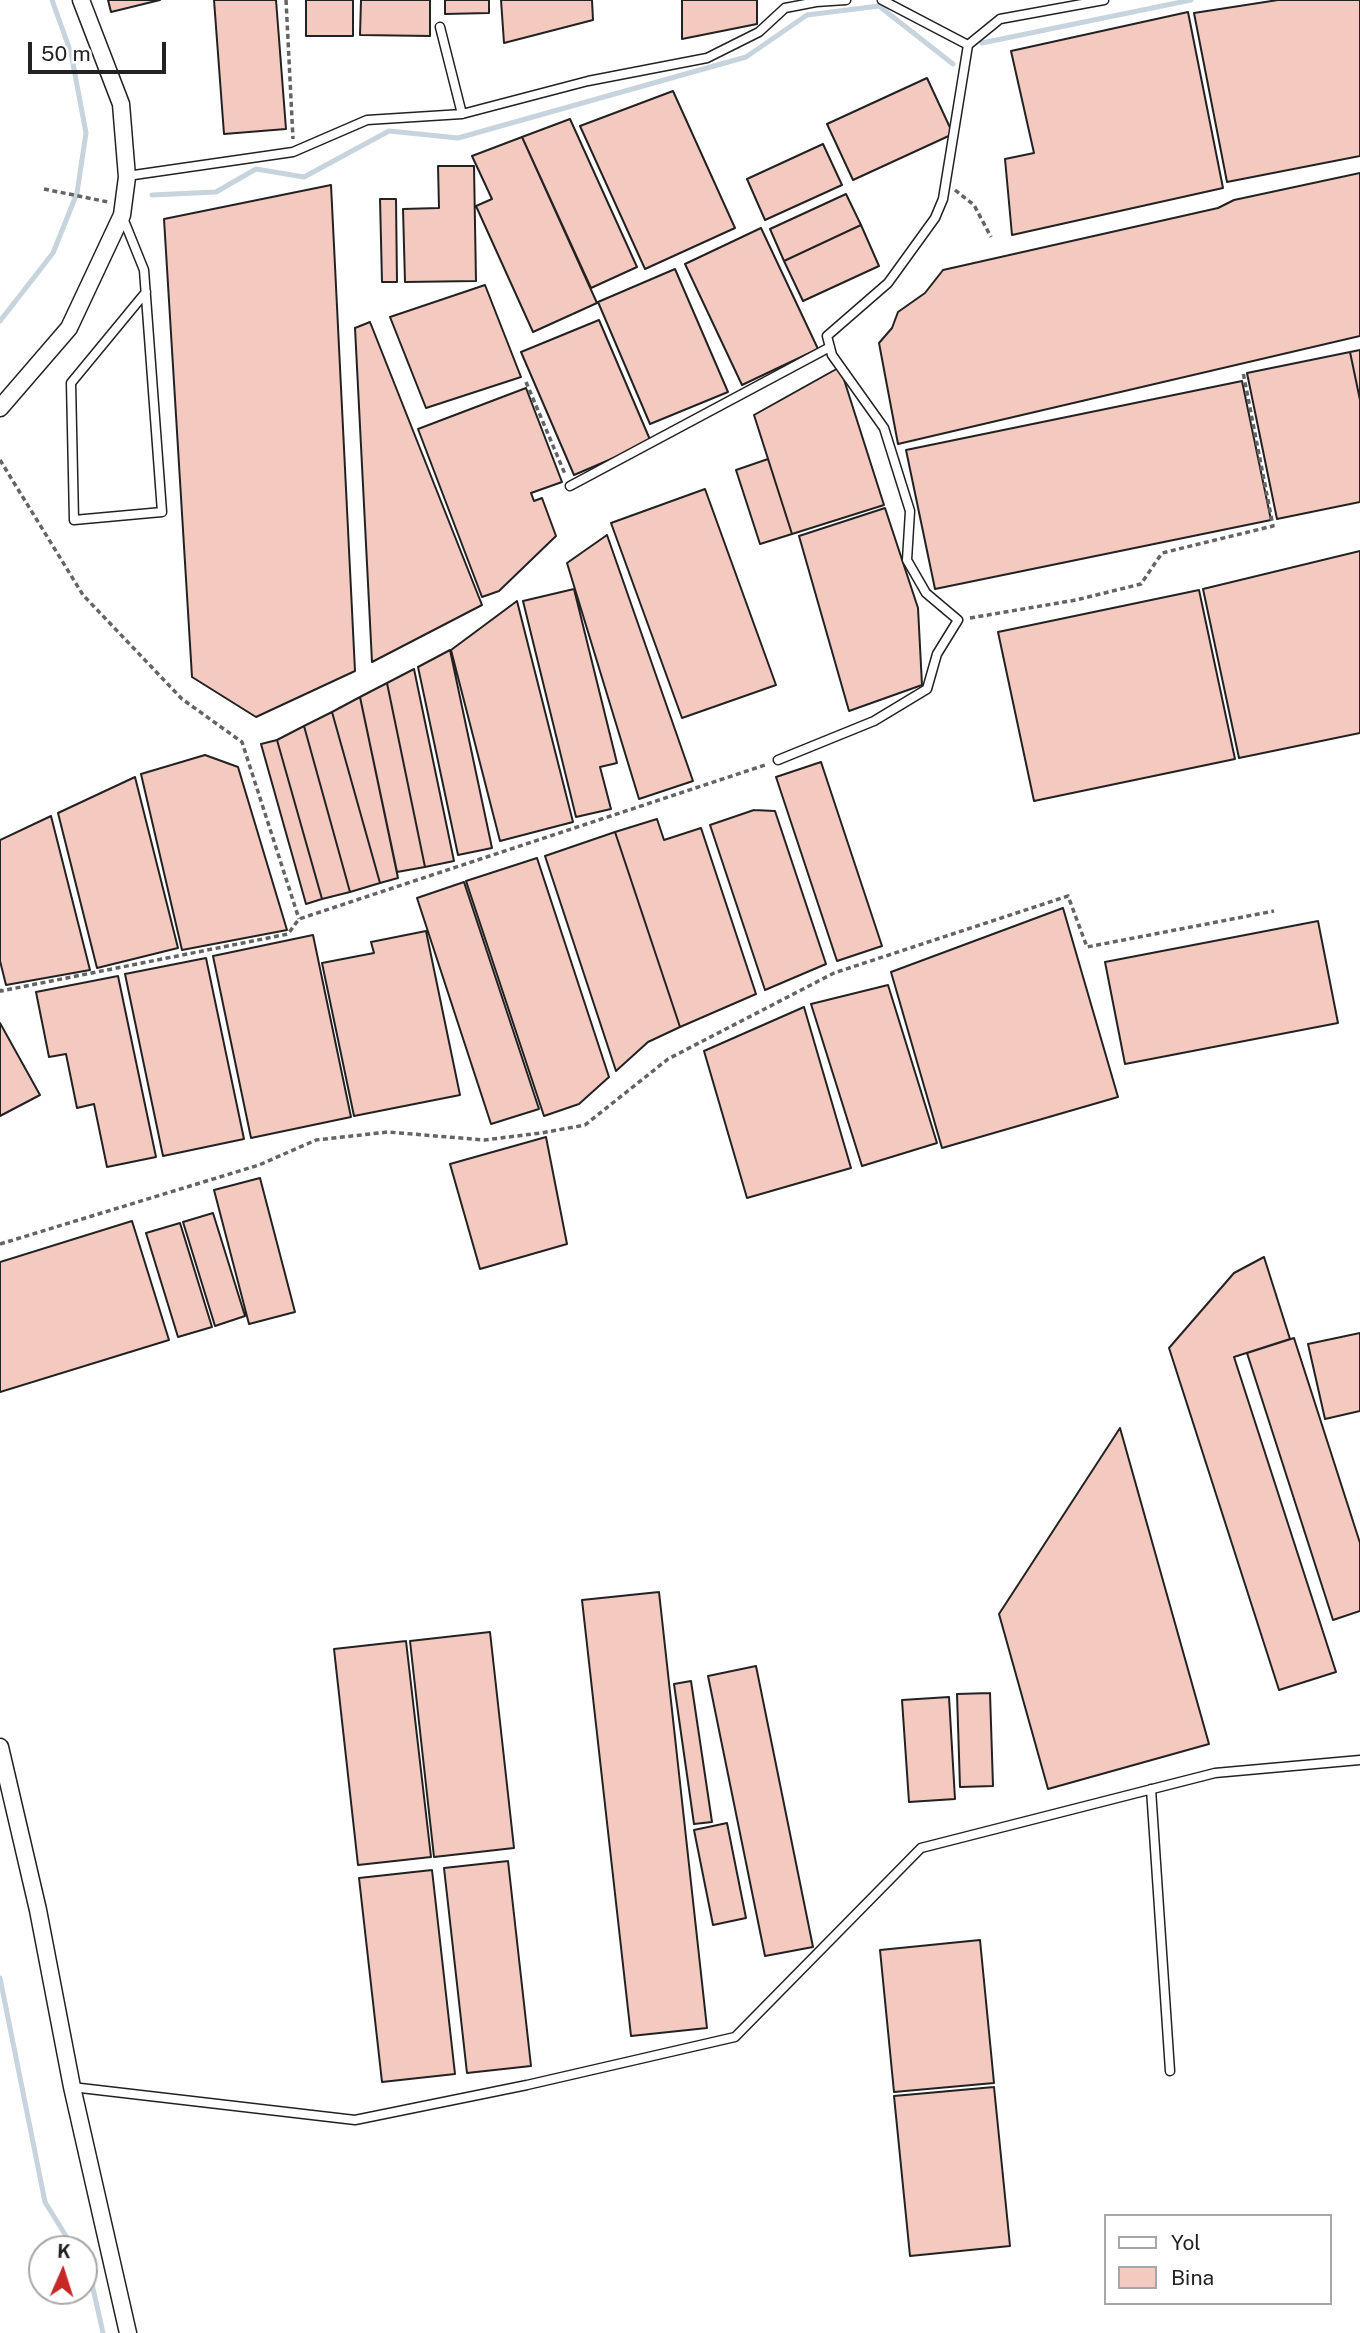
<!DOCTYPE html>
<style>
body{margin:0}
#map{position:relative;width:1360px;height:2333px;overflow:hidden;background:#fff;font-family:"Public Sans",sans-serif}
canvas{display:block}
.legend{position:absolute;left:1104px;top:2214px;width:228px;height:91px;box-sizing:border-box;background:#fff;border:2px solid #a7a7a7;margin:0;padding:9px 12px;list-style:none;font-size:21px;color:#222}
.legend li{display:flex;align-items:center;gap:14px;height:35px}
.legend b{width:35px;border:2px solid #a7a7a7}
.north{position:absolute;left:28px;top:2235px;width:70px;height:70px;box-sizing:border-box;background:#fff;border:2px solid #a7a7a7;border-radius:50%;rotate:3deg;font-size:19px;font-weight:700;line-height:28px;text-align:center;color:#222}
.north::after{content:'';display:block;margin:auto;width:24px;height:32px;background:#c62828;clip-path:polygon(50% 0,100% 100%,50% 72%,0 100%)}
.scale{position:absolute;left:28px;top:42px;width:138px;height:32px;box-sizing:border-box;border:4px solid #222;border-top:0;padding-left:9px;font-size:21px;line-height:24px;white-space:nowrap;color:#222;-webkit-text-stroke:5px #fff;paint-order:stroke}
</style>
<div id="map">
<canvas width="1360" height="2333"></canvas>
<ul class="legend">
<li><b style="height:9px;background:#fff"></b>Yol</li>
<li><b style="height:19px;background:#f3c9c0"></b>Bina</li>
</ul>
<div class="north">K</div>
<div class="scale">50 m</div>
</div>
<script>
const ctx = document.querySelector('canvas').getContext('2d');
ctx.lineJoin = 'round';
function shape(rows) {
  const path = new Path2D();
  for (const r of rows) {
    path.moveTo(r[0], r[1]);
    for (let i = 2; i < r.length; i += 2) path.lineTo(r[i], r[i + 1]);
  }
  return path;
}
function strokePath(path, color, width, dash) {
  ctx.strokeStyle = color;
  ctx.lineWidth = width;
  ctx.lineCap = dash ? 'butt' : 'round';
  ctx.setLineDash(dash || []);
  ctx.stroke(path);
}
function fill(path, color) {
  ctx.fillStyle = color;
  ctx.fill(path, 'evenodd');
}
const stream = shape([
 [982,43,1191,0],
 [152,195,216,192,256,169,304,177,389,131,458,138,746,57,807,15,879,6,953,64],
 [0,321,53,253,77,193,86,133,71,53,52,0],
 [0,1978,45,2202,74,2249],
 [84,2265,90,2275,103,2333]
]);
const building = shape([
 [108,0,160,0,111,12,108,0],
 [214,0,276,0,286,129,224,134,214,0],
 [306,0,353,0,353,36,306,36,306,0],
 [361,0,430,0,430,36,360,35,361,0],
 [445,0,489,0,489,13,445,14,445,0],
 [501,0,592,0,593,20,504,43,501,0],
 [682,0,757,0,757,24,682,39,682,0],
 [1278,0,1360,0,1360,156,1227,182,1194,13,1278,0],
 [1188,12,1223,188,1012,235,1005,159,1034,153,1011,51,1188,12],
 [927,78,953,134,853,180,827,124,927,78],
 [673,91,735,228,645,269,580,126,673,91],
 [570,119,637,267,591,288,522,137,570,119],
 [522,137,597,303,533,332,476,206,492,199,472,156,522,137],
 [823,144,842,185,765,220,747,179,823,144],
 [438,166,474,166,476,281,405,282,403,209,439,208,438,166],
 [1360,173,1360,336,898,444,879,343,892,328,898,312,925,293,943,270,1218,208,1234,200,1360,173],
 [331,185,355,671,256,717,192,677,164,219,331,185],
 [846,194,861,225,784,261,770,229,846,194],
 [380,199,396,199,397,282,382,282,380,199],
 [861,225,879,266,803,301,784,261,861,225],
 [761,228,818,349,742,385,685,264,761,228],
 [675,269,728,392,650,424,598,302,675,269],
 [485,285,521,377,426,408,390,317,485,285],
 [599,320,651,442,574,475,521,352,599,320],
 [370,322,482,605,372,662,355,328,370,322],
 [1360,350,1360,400,1350,352,1360,350],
 [1350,352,1360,400,1360,502,1277,519,1247,373,1350,352],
 [840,367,884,505,792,534,754,415,840,367],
 [1242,381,1271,520,935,589,906,450,1242,381],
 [526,388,562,482,531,493,534,501,542,498,556,536,499,591,482,597,418,429,526,388],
 [768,459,792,534,760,544,736,470,768,459],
 [705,489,776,685,682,718,611,523,705,489],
 [885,508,918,608,922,685,849,711,799,536,885,508],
 [607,535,693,781,639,799,567,563,607,535],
 [1360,551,1360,733,1239,758,1203,589,1360,551],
 [574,589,617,763,600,767,611,809,576,817,523,601,574,589],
 [1199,590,1235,759,1034,801,998,632,1199,590],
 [517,601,573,822,500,841,451,650,517,601],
 [450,650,492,848,458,855,418,667,450,650],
 [414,669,454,861,425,867,387,683,414,669],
 [387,683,425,867,397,872,360,697,387,683],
 [360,697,398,878,380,883,332,712,360,697],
 [332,712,380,883,350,892,304,726,332,712],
 [304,726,350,892,322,899,277,740,304,726],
 [277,740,322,899,306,904,261,744,277,740],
 [205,755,238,767,287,930,182,950,141,774,205,755],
 [821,762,882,946,837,961,776,777,821,762],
 [135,777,178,948,97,968,58,813,135,777],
 [754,810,775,811,826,964,765,990,710,825,754,810],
 [51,816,90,970,6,985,0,961,0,840,51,816],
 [657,819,664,840,701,828,756,994,680,1027,615,832,657,819],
 [615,832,680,1027,648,1042,616,1071,545,856,615,832],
 [537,858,609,1077,579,1104,544,1116,466,881,537,858],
 [464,882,539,1109,491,1124,417,898,464,882],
 [1063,908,1118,1097,942,1148,891,972,1063,908],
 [1318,921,1338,1023,1125,1064,1105,962,1318,921],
 [426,931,460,1095,354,1116,322,963,374,953,371,942,426,931],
 [313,935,351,1117,251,1138,213,956,313,935],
 [206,958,244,1139,163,1156,125,974,206,958],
 [118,976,156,1157,107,1167,94,1104,77,1108,66,1054,49,1057,36,992,118,976],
 [888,985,937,1143,862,1166,811,1004,888,985],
 [804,1007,851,1168,747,1198,704,1051,804,1007],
 [0,1023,40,1095,0,1116,0,1023],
 [546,1137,567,1244,480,1269,450,1164,546,1137],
 [260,1178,295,1312,249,1324,214,1190,260,1178],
 [213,1213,245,1316,215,1326,183,1222,213,1213],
 [132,1221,169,1340,0,1392,0,1262,132,1221],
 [180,1223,212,1327,178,1337,146,1233,180,1223],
 [1264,1257,1290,1339,1234,1357,1336,1672,1279,1690,1169,1348,1234,1273,1264,1257],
 [1360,1333,1360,1411,1325,1419,1308,1344,1360,1333],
 [1294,1338,1360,1543,1360,1611,1333,1620,1247,1353,1294,1338],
 [1120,1428,1209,1744,1048,1789,999,1614,1120,1428],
 [659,1592,707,2028,631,2036,582,1600,659,1592],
 [490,1632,514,1848,434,1857,410,1641,490,1632],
 [406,1641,431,1857,358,1865,334,1649,406,1641],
 [756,1666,813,1947,765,1956,708,1676,756,1666],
 [691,1681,712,1822,694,1824,674,1684,691,1681],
 [990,1693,993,1786,960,1787,957,1694,990,1693],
 [949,1697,955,1799,909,1802,902,1700,949,1697],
 [727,1823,746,1918,713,1925,694,1830,727,1823],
 [508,1861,531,2066,467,2073,444,1868,508,1861],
 [432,1870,455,2074,382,2082,359,1878,432,1870],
 [980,1940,994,2083,894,2092,880,1950,980,1940],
 [994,2087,1010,2246,910,2256,894,2096,994,2087]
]);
const path = shape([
 [286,0,293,139],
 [44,189,108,202],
 [955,190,974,205,991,237],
 [526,382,565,474],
 [0,460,83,595,182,699,242,742,299,919],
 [970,618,1076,600,1141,584,1162,553,1273,526,1243,372],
 [0,989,1,991,288,934,299,919,768,764],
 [0,1244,259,1165,316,1140,388,1132,484,1140,541,1133,585,1125,668,1059,834,973,1068,896,1087,947,1274,911]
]);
const lane = shape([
 [882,0,968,45],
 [440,27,462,114],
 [127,176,293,152,367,120,462,114,588,81,707,58,759,32,785,8,816,2,846,0],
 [123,218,144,270,162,512,74,520,71,383,146,292],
 [570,486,830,347],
 [778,760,874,721,927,689,937,654,958,620,926,593,907,560,910,511,884,428,832,355,827,336,888,283,935,218,943,199,968,45,1000,19,1104,0],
 [1151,1789,1170,2071],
 [72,2087,355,2120,527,2085,735,2037,921,1848,1215,1773,1360,1760]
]);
const street = shape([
 [0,408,69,328,122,215,127,177,121,104,81,0],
 [0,1747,38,1910,72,2087,128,2333]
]);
strokePath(stream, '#c7d3dd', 5);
fill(building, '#f3c9c0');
strokePath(building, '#222', 2);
strokePath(lane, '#222', 11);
strokePath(street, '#222', 19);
strokePath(path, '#646464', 3.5, [5, 3.5]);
strokePath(lane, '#fff', 8);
strokePath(street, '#fff', 16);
</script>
